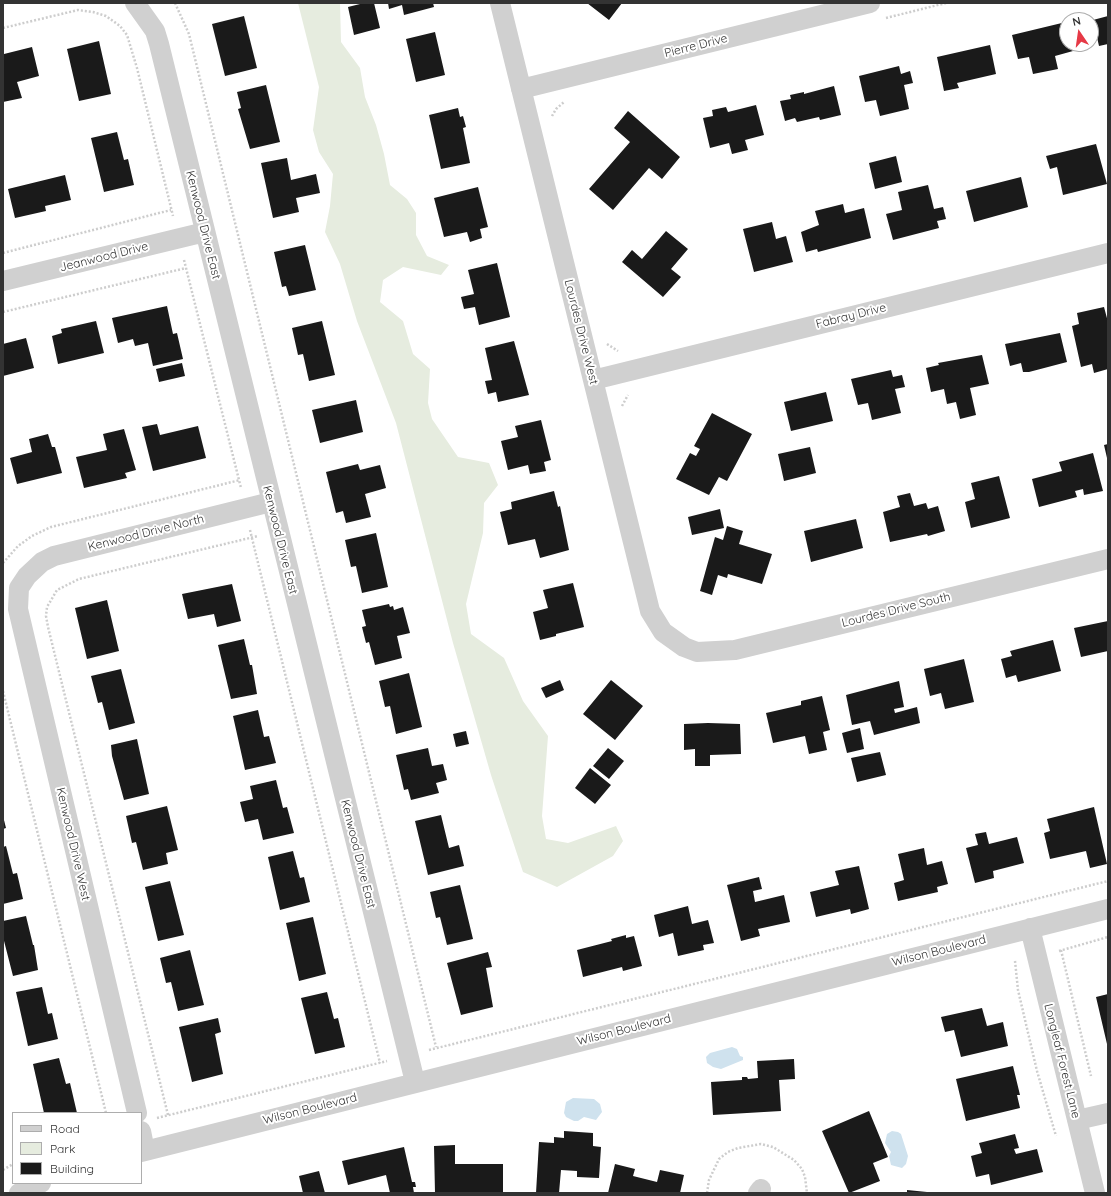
<!DOCTYPE html>
<style>
body{margin:0}
#map{position:relative;width:1111px;height:1196px;overflow:hidden;background:#fff;font-family:Quicksand,sans-serif}
canvas{display:block}
.frame{position:absolute;inset:0;border:4px solid #333;pointer-events:none}
.legend{position:absolute;left:12px;top:1112px;width:130px;height:72px;box-sizing:border-box;background:#fff;border:1px solid #adadad;margin:0;padding:5px 7px;list-style:none;font-size:12px;color:#333}
.legend li{display:flex;align-items:center;gap:8px;height:20px}
.legend b{width:20px;border:1px solid #adadad}
.north{position:absolute;left:1059px;top:12px;width:40px;height:40px;box-sizing:border-box;background:#fff;border:1px solid #adadad;border-radius:50%;rotate:347deg;font-size:11px;font-weight:700;line-height:16px;text-align:center;color:#333}
.north::after{content:'';display:block;margin:auto;width:14px;height:18px;background:#e63946;clip-path:polygon(50% 0,100% 100%,50% 72%,0 100%)}
</style>
<div id="map">
<canvas width="1111" height="1196"></canvas>
<div class="frame"></div>
<ul class="legend">
<li><b style="height:5px;background:#d0d0d0"></b>Road</li>
<li><b style="height:11px;background:#e6ecdf"></b>Park</li>
<li><b style="height:11px;background:#1a1a1a"></b>Building</li>
</ul>
<div class="north">N</div>
</div>
<script>
const ctx = document.querySelector('canvas').getContext('2d');
ctx.lineJoin = 'round';
function fill(path, color) {
  ctx.fillStyle = color;
  ctx.fill(path, 'evenodd');
}
function shape(rows) {
  const path = new Path2D();
  for (const r of rows) {
    path.moveTo(r[0], r[1]);
    for (let i = 2; i < r.length; i += 2) path.lineTo(r[i], r[i + 1]);
  }
  return path;
}
function strokePath(path, color, width, dash) {
  ctx.strokeStyle = color;
  ctx.lineWidth = width;
  ctx.lineCap = dash ? 'butt' : 'round';
  ctx.setLineDash(dash || []);
  ctx.stroke(path);
}
function drawText(font, color, halo, rows, align = 'center') {
  ctx.font = font + ' Quicksand,sans-serif';
  ctx.lineWidth = 4;
  ctx.setLineDash([]);
  ctx.textBaseline = 'middle';
  ctx.strokeStyle = halo;
  ctx.fillStyle = color;
  for (const [text, x, y, turn = 0] of rows) {
    ctx.save();
    ctx.translate(x, y);
    ctx.rotate((+turn || 0) * Math.PI / 180);
    ctx.textAlign = isNaN(turn) ? turn : align;
    if (halo) ctx.strokeText(text, 0, 0);
    ctx.fillText(text, 0, 0);
    ctx.restore();
  }
}
const green = shape([
 [298,3,340,3,341,42,360,68,365,97,376,125,384,154,390,185,407,199,416,213,416,235,427,256,449,265,441,275,403,267,383,280,380,302,403,321,413,354,430,369,428,403,432,419,458,457,489,463,498,485,484,503,483,533,466,604,471,634,504,658,523,701,548,736,542,816,546,839,568,843,616,826,623,841,613,856,557,887,523,872,491,775,453,643,396,423,357,321,340,264,325,232,330,206,333,174,319,152,313,130,319,87]
]);
const water = shape([
 [732,1047,737,1049,740,1056,743,1057,743,1060,721,1069,713,1067,707,1063,706,1057,710,1053],
 [573,1098,594,1099,600,1104,602,1112,596,1120,584,1117,578,1121,574,1121,566,1117,564,1113,566,1102],
 [892,1131,898,1132,901,1134,908,1156,906,1164,902,1168,891,1165,889,1156,891,1152,885,1143,887,1134]
]);
const building = shape([
 [364,3,374,3,380,28,354,35,348,7],
 [388,3,433,3,434,7,404,15,402,5,389,9],
 [587,3,622,3,609,20],
 [244,16,257,68,225,76,212,24],
 [1108,16,1108,44,1099,46,1093,20],
 [1066,22,1067,44,1072,44,1073,51,1055,56,1058,69,1033,74,1029,57,1018,59,1012,35],
 [435,32,445,75,416,82,406,39],
 [99,41,111,94,79,101,67,49],
 [990,45,996,74,957,83,959,88,944,91,937,57],
 [32,47,39,76,17,82,22,98,3,102,4,54],
 [899,66,901,74,910,71,913,83,904,85,909,109,880,116,876,100,865,102,859,76],
 [266,85,280,142,250,149,238,109,241,108,237,92],
 [834,86,841,115,820,120,819,117,797,122,795,118,785,121,780,101,791,99,790,95,804,92,804,94],
 [756,105,764,135,745,140,748,150,732,154,729,143,710,148,703,118,713,116,712,110,726,107,728,112],
 [458,108,460,117,463,116,466,127,463,128,470,163,441,169,429,115],
 [628,111,680,157,662,179,649,168,613,210,589,189,630,142,614,128],
 [117,132,124,160,128,159,134,185,104,192,91,138],
 [1096,144,1107,184,1063,195,1057,167,1050,169,1046,156],
 [896,156,902,182,875,189,869,163],
 [287,158,291,180,316,174,320,193,296,198,299,212,273,218,261,163],
 [65,175,71,200,45,206,46,211,15,218,8,189],
 [1021,177,1028,207,974,222,966,191],
 [928,185,934,209,943,207,946,219,937,221,939,228,893,240,886,214,902,210,898,192],
 [478,187,488,227,480,229,482,238,470,242,467,232,444,237,434,198],
 [843,204,845,213,864,208,871,238,818,252,817,249,806,252,801,232,819,225,815,211],
 [772,222,776,239,786,236,793,262,754,272,743,229],
 [666,231,688,249,671,269,681,277,663,297,622,262,632,250,642,259],
 [305,245,316,290,289,296,286,286,282,287,274,252],
 [497,263,510,317,479,325,475,307,464,309,461,297,474,294,468,270],
 [167,306,173,334,177,333,183,359,153,366,148,343,135,346,133,339,118,343,112,318],
 [1104,307,1108,322,1108,369,1094,373,1092,364,1081,367,1072,326,1079,324,1077,313],
 [96,321,104,353,58,364,52,336,62,333,61,329],
 [322,321,335,375,309,381,303,354,298,355,292,328],
 [1060,333,1067,362,1029,372,1023,372,1021,363,1010,366,1005,344],
 [26,338,34,368,3,376,3,344],
 [514,341,529,395,498,402,496,392,488,394,485,381,492,380,485,348],
 [982,355,989,384,970,388,976,415,960,419,956,402,947,404,944,389,931,392,926,368,939,365,938,363],
 [182,363,185,376,159,382,156,369],
 [891,370,893,377,902,375,905,387,895,389,901,413,872,420,868,403,858,405,851,379],
 [826,392,833,421,791,431,784,402],
 [356,400,363,432,320,443,312,410],
 [712,413,752,434,727,481,719,477,709,495,676,479,690,453,696,456,700,449,694,446],
 [541,420,551,460,544,462,546,471,530,474,528,465,508,470,501,441,518,437,515,426],
 [157,424,160,435,198,426,206,458,153,471,142,427],
 [124,429,136,470,125,473,127,478,84,488,76,457,107,450,103,434],
 [48,434,52,447,55,447,62,473,17,484,10,458,32,452,29,439],
 [1108,444,1108,458,1107,458,1104,445],
 [810,447,816,473,784,481,778,454],
 [1093,453,1103,491,1084,495,1083,489,1075,491,1077,497,1039,507,1032,479,1062,471,1059,462],
 [358,464,360,470,380,465,386,488,365,494,371,517,346,523,343,511,336,513,326,472],
 [999,476,1010,518,971,528,965,502,975,499,971,483],
 [554,491,558,507,560,506,569,550,540,558,535,539,508,545,500,512,512,509,511,502],
 [910,493,914,506,926,503,928,509,938,506,945,531,928,536,927,534,890,542,883,512,900,507,897,496],
 [720,509,724,528,692,535,688,517],
 [856,519,863,548,811,562,804,531],
 [727,526,743,531,739,544,772,554,762,584,728,574,727,578,718,575,712,595,700,591,715,537,723,540],
 [376,533,388,587,362,593,356,566,351,567,345,540],
 [573,583,584,627,556,634,556,636,540,640,533,612,548,608,543,590],
 [232,584,241,621,217,627,214,614,188,619,182,594],
 [107,600,119,651,87,659,75,608],
 [389,604,390,607,393,606,394,610,403,607,410,633,397,636,402,658,375,665,369,642,366,643,362,627,366,626,362,610],
 [1108,621,1108,651,1081,657,1074,628],
 [244,639,250,665,252,665,257,694,231,699,218,645],
 [1053,640,1061,671,1018,682,1016,675,1006,678,1001,659,1012,656,1010,651],
 [964,659,974,702,945,709,941,693,930,696,924,669],
 [121,669,135,723,109,730,102,702,98,703,91,676],
 [409,673,422,727,396,734,390,706,385,707,379,681],
 [560,680,564,690,546,698,541,688],
 [611,680,643,706,615,740,583,714],
 [899,681,904,707,894,709,895,713,917,707,920,723,874,735,870,721,852,725,846,695],
 [822,696,830,730,823,732,827,750,809,754,805,736,773,743,766,713,801,705,801,701],
 [258,710,264,737,269,736,276,763,245,770,233,716],
 [708,723,740,724,741,754,710,755,710,766,695,766,695,749,684,750,684,724],
 [860,728,864,749,847,753,842,733],
 [466,731,469,744,456,747,453,734],
 [137,739,149,794,124,800,112,756,111,745],
 [428,748,432,766,443,764,447,780,436,783,439,793,411,800,408,789,404,790,396,755],
 [608,748,624,761,609,779,593,766],
 [880,752,886,775,857,782,851,758],
 [590,768,611,785,595,804,575,788],
 [276,780,283,808,287,807,294,833,263,840,258,819,245,822,240,802,253,799,250,786],
 [167,806,178,850,166,853,168,864,143,870,136,842,132,843,126,816],
 [1094,807,1107,864,1090,868,1086,851,1050,859,1044,833,1050,831,1047,819],
 [441,815,449,848,459,845,464,866,428,875,415,821],
 [3,816,6,828,3,829],
 [986,832,989,844,1017,837,1024,863,993,871,994,878,975,883,966,848,978,845,975,834],
 [6,846,13,874,17,873,23,899,3,904,3,847],
 [924,848,927,865,942,861,948,884,937,887,938,892,898,901,894,883,904,880,898,854],
 [293,851,300,878,304,877,310,902,280,910,268,857],
 [859,866,869,909,851,914,850,909,816,917,810,892,839,885,835,871],
 [759,877,762,889,753,891,755,902,784,895,790,922,758,929,760,936,741,941,727,885],
 [170,881,184,935,158,941,145,887],
 [460,885,473,939,447,945,440,917,436,918,430,892],
 [688,906,692,924,708,920,714,943,703,945,704,950,678,956,673,933,659,937,654,915],
 [26,916,33,945,34,945,38,970,13,976,3,937,3,921],
 [313,917,326,974,299,981,286,923],
 [626,935,626,938,634,936,642,966,623,971,622,967,583,977,577,950,612,941,611,939],
 [190,950,204,1005,178,1011,171,982,166,983,160,958],
 [488,952,492,967,486,968,493,1007,461,1015,447,963],
 [42,987,48,1014,52,1013,58,1039,28,1046,16,992],
 [327,992,334,1019,338,1018,345,1047,315,1054,301,998],
 [1108,994,1108,1044,1107,1044,1096,997],
 [982,1008,987,1026,1003,1022,1008,1046,961,1057,954,1030,945,1032,941,1017],
 [218,1018,221,1032,215,1034,223,1074,192,1082,179,1027],
 [59,1058,66,1084,70,1083,77,1113,44,1113,33,1064],
 [794,1059,795,1079,779,1080,781,1111,713,1115,711,1082,742,1080,742,1077,747,1077,748,1079,758,1078,757,1061],
 [1013,1066,1020,1095,1017,1095,1020,1108,966,1121,956,1079],
 [869,1111,888,1157,873,1163,880,1181,849,1193,822,1131],
 [564,1131,593,1133,593,1146,601,1147,599,1178,577,1177,577,1171,561,1170,559,1193,536,1193,539,1142,554,1143,554,1137,564,1138],
 [1015,1134,1019,1148,1014,1149,1016,1154,1037,1149,1043,1172,991,1185,989,1174,976,1177,971,1156,982,1153,979,1143],
 [455,1145,455,1164,503,1164,503,1193,435,1193,434,1146],
 [404,1147,412,1182,415,1182,416,1187,413,1187,414,1193,390,1193,386,1175,348,1185,342,1161],
 [615,1164,635,1169,633,1176,657,1182,660,1170,684,1175,680,1193,608,1193],
 [319,1171,325,1193,303,1193,299,1176],
 [907,1190,927,1192,927,1193,907,1193]
]);
const path = shape([
 [175,3,189,34,436,1047],
 [886,18,946,3],
 [3,28,78,10,93,12,106,16,120,26,127,35,137,68,173,216],
 [552,116,556,109,564,102],
 [3,253,171,210],
 [184,260,241,488],
 [3,312,186,268],
 [607,344,618,351],
 [622,406,628,395],
 [250,530,380,1063],
 [3,563,18,546,32,536,51,527,240,480],
 [3,691,106,1113],
 [1061,950,1091,1076],
 [1059,951,1108,937],
 [1015,961,1018,990,1037,1071,1056,1136],
 [429,1050,1108,881],
 [168,1115,48,627,46,616,47,607,57,590,79,579,258,536],
 [157,1118,387,1061],
 [3,1170,13,1164],
 [707,1193,709,1180,719,1159,728,1152,738,1148,761,1144,773,1147,794,1160,802,1169,805,1177,807,1193]
]);
const minor = shape([
 [135,3,155,31,159,44,415,1082],
 [500,3,650,611,663,632,684,647,697,652,735,650,1108,559],
 [521,89,870,3],
 [3,281,205,232],
 [593,380,1108,253],
 [1030,928,1095,1193],
 [137,1113,18,609,19,588,27,576,42,562,54,556,271,502],
 [1077,1120,1108,1113],
 [141,1131,145,1151],
 [141,1152,1108,909],
 [19,1193,41,1183],
 [758,1193,761,1189]
]);
const streetNames = [
 ["Pierre Drive",696,46,-14],
 ["Kenwood Drive East",203,225,76],
 ["Jeanwood Drive",104,257,-14],
 ["Fabray Drive",851,316,-14],
 ["Lourdes Drive West",581,332,76],
 ["Kenwood Drive North",146,533,-14],
 ["Kenwood Drive East",280,540,76],
 ["Lourdes Drive South",896,610,-14],
 ["Kenwood Drive West",73,844,77],
 ["Kenwood Drive East",358,854,76],
 ["Wilson Boulevard",939,951,-14],
 ["Wilson Boulevard",624,1030,-14],
 ["Longleaf Forest Lane",1062,1061,76],
 ["Wilson Boulevard",310,1109,-14]
];
fill(green, '#e6ecdf');
fill(water, '#cfe2ee');
fill(building, '#1a1a1a');
strokePath(path, '#cdcdcd', 2.5, [2, 2]);
strokePath(minor, '#d0d0d0', 20);
drawText('12px', '#333', '#fff', streetNames);
</script>
